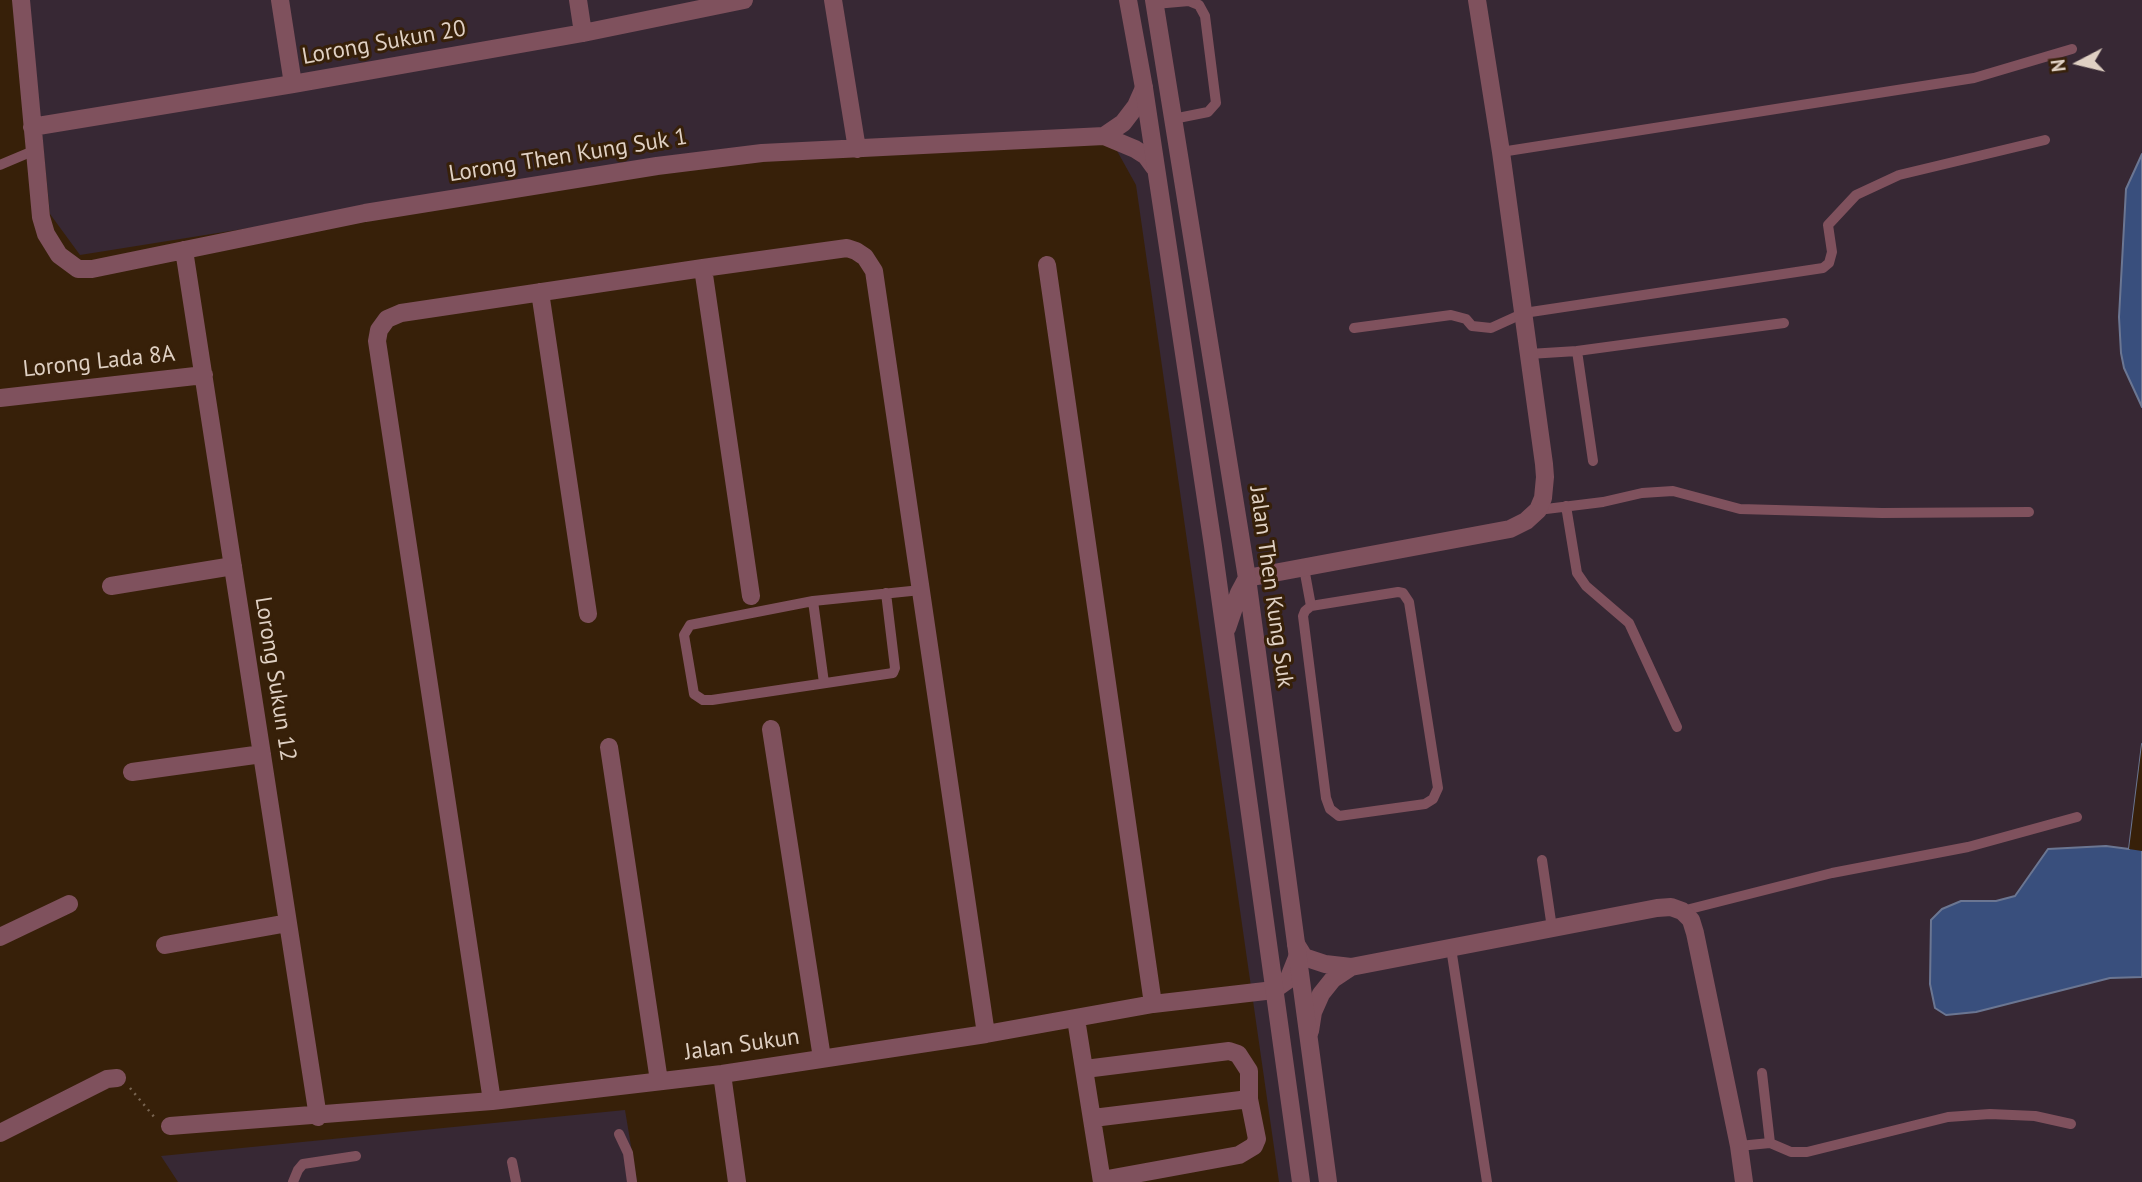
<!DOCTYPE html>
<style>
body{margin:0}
#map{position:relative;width:2142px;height:1182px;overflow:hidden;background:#372009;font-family:"PT Sans",sans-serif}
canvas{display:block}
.north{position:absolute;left:2044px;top:28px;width:70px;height:70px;-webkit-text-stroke:5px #372009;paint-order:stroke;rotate:263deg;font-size:19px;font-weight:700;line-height:28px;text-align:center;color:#dfd0c3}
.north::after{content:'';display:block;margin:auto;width:24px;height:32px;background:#dfd0c3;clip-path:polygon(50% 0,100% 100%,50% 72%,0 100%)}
</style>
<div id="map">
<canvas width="2142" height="1182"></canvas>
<div class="north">N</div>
</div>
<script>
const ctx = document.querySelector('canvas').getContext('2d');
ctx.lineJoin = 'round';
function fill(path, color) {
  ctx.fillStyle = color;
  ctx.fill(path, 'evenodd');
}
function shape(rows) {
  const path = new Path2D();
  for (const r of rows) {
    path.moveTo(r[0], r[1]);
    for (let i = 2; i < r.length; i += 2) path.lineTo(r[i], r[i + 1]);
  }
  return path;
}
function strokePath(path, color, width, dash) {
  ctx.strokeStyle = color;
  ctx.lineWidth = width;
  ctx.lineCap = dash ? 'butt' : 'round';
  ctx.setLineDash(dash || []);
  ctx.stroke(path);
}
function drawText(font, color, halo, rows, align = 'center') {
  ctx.font = font + ' "PT Sans",sans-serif';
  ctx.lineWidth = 6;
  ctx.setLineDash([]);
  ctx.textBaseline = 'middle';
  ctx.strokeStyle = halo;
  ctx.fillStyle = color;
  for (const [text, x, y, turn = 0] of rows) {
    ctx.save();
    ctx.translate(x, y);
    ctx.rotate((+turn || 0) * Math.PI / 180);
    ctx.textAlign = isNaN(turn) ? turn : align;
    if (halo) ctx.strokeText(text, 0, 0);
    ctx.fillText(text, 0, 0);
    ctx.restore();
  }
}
const industrial = shape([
 [18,0,2142,0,2142,154,2126,189,2119,317,2121,353,2124,368,2142,407,2142,744,2129,849,2106,846,2048,849,2015,896,1996,901,1961,901,1935,1008,1946,1015,1976,1012,2110,978,2142,977,2142,1182,1279,1182,1136,185,1106,131,725,152,80,255,50,214,30,17],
 [625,1110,637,1182,178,1182,161,1156]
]);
const water = shape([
 [2142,154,2142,407,2124,368,2121,353,2119,317,2126,189,2142,154],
 [2142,744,2142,977,2110,978,1976,1012,1946,1015,1935,1008,1930,984,1931,920,1942,909,1961,901,1996,901,2015,896,2048,849,2106,846,2129,849,2142,744]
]);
const pier = shape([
 [2142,744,2142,851,2129,849]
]);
const path = shape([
 [130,1088,155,1118]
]);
const service = shape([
 [1155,4,1189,1,1199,5,1205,16,1216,103,1208,112,1173,119],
 [1501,152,1974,78,2072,49],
 [0,165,33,151],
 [1354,328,1451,315,1466,319,1472,326,1491,328,1524,313,1823,268,1829,263,1832,252,1828,225,1856,195,1899,175,2045,140],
 [1577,351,1593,461],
 [1529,354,1577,351,1784,323],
 [1566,506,1577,573,1586,586,1629,623,1677,727],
 [1538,510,1603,502,1642,493,1673,491,1740,509,1882,513,2029,512],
 [1304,568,1311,606],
 [1398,592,1403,593,1409,602,1438,788,1433,799,1425,804,1339,816,1330,809,1326,798,1303,616,1305,611,1311,606,1398,592],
 [886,593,895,668,893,673,712,700,703,700,694,694,684,635,690,625,813,601,921,590],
 [813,601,824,683],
 [1542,860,1552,928],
 [1682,911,1832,873,1968,847,2077,817],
 [1451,948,1487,1182],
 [1762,1073,1770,1143],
 [619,1134,628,1153,632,1182],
 [1739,1146,1770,1143,1791,1152,1807,1152,1948,1117,1990,1114,2035,1116,2071,1124],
 [512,1162,516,1182],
 [293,1182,298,1170,303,1164,356,1156]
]);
const minor = shape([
 [21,0,41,217,46,234,59,255,78,269,92,269,365,213,657,166,762,153,1104,136,1135,149,1146,156,1154,167],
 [280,0,293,84],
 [578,0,583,33],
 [833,0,857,149],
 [32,127,293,84,583,33,744,0],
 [1104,136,1123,123,1136,106,1144,88],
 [184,250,318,1117],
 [1047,265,1153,1004],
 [703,268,751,596],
 [540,292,588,614],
 [0,398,204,375],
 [1247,578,1510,529,1526,521,1538,510,1543,498,1545,477,1544,464,1501,152,1477,0],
 [111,586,233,566],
 [771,729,822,1058],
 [609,747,659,1081],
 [132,772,262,754],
 [0,937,69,904],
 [1296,944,1304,957,1325,964,1351,967,1657,908,1671,907,1682,911,1691,920,1695,933,1739,1146,1744,1182],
 [165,945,288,923],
 [1076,1019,1102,1182],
 [1310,1031,1313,1012,1321,994,1333,979,1351,967],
 [1085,1069,1229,1051,1238,1054,1249,1071,1249,1099,1093,1118],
 [722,1074,737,1182],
 [492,1101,377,341,379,330,387,319,401,313,703,268,847,248,856,251,865,257,874,271,986,1034],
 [170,1126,492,1101,722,1074,986,1034,1153,1004,1274,990,1288,980,1298,955],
 [0,1133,107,1079,117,1078],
 [1102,1180,1239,1155,1254,1146,1257,1139,1249,1099]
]);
const tertiary = shape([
 [1128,0,1144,88,1213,546,1301,1182],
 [1154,0,1247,578,1328,1182],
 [1227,628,1239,593,1247,578]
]);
const streetNames = [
 ["Lorong Sukun 20",384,43,-10],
 ["Lorong Then Kung Suk 1",568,156,-9],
 ["Lorong Lada 8A",99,362,-6],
 ["Jalan Then Kung Suk",1271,587,82],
 ["Lorong Sukun 12",275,679,81],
 ["Jalan Sukun",742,1045,-8]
];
fill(industrial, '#372834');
fill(water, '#394f7d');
strokePath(water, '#6b7692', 2);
fill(pier, '#372009');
strokePath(path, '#786451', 2.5, [2, 5]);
strokePath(service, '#7f515d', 10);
strokePath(minor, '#7f515d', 18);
strokePath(tertiary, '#7f515d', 18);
drawText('23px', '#dfd0c3', '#372009', streetNames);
</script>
